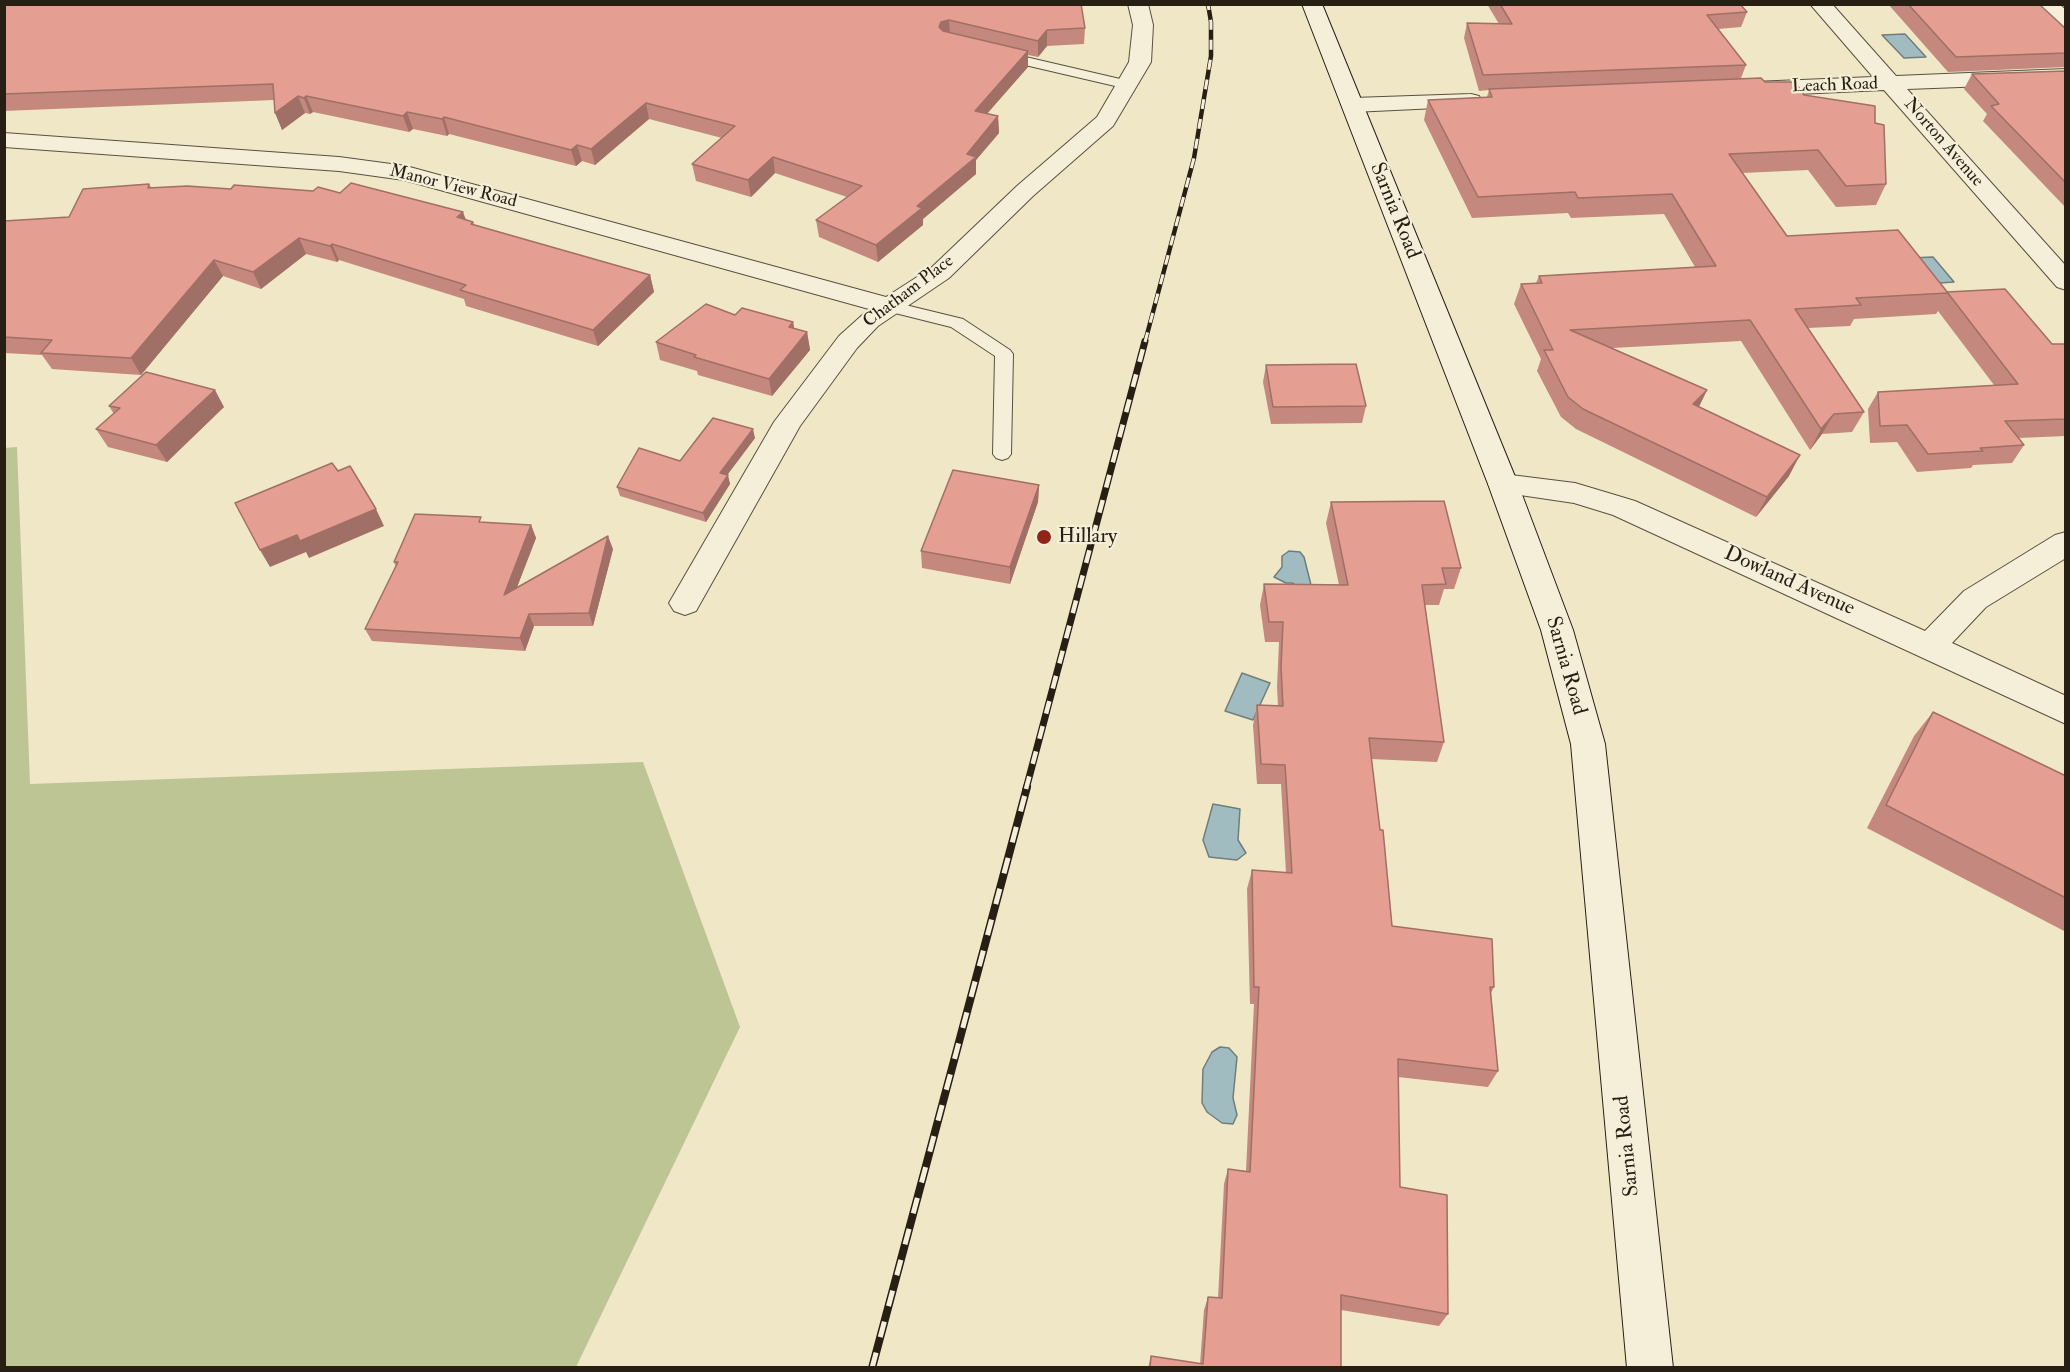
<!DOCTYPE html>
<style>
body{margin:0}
#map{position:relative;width:2070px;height:1372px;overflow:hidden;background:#f0e7c6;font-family:"IM FELL Double Pica",serif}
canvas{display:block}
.frame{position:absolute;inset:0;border:6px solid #271e14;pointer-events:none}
</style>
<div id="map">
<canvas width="2070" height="1372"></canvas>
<div class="frame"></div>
</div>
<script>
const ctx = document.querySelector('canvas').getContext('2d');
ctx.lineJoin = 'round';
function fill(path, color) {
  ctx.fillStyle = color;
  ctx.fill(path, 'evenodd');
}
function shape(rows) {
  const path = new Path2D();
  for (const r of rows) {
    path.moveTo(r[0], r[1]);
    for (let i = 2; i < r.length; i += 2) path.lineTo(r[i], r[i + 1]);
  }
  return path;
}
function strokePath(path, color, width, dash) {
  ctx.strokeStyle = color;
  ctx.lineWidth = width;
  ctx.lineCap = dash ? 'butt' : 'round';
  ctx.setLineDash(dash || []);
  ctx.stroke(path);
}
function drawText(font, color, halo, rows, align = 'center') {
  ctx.font = font + ' "IM FELL Double Pica",serif';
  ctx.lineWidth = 4.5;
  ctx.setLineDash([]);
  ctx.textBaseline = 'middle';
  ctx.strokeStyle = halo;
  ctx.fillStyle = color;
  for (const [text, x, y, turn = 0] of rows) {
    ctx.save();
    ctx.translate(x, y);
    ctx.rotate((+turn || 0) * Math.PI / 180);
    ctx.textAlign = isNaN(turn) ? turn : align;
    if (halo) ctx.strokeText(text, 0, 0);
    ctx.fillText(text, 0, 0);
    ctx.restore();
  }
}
const green = shape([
 [17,447,30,784,643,762,740,1027,576,1367,5,1367,4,448]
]);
const water = shape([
 [1905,34,1926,57,1904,58,1882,35,1905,34],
 [1933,257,1954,282,1925,284,1910,258,1933,257],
 [1289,551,1300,552,1304,557,1312,589,1305,591,1292,583,1286,583,1274,577,1282,567,1282,556,1289,551],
 [1242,673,1270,683,1253,720,1225,711,1242,673],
 [1213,804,1240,809,1238,840,1246,853,1237,860,1209,857,1203,840,1213,804],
 [1220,1047,1229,1048,1237,1057,1233,1098,1237,1115,1233,1124,1222,1123,1207,1112,1202,1103,1203,1069,1212,1052,1220,1047]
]);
const service = shape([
 [1000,51,1133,82,1135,85,1128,89,995,58,993,55,1000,51],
 [889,301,963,319,1010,350,1013,354,1011,454,1008,458,1002,460,996,458,993,454,995,356,951,327,883,310,881,306,889,301]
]);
const minor = shape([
 [1128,4,1148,4,1153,25,1151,62,1113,126,1033,196,949,278,878,326,857,348,800,426,696,611,685,615,674,611,669,603,774,422,839,336,869,309,404,180,339,171,4,147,4,133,339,157,406,166,886,297,931,268,1017,186,1097,117,1129,62,1133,25,1128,4],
 [1810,4,1832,4,1896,76,2066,69,2066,83,1907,89,2066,266,2066,290,2057,287,1884,90,1753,96,1745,94,1742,89,1745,84,1753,82,1873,77,1810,4],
 [2037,4,2059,4,2066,10,2066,28,2059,26,2037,4],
 [1471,94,1479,96,1482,101,1479,106,1353,112,1345,110,1342,105,1345,100,1353,98,1471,94],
 [1503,474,1575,483,1635,501,1925,631,1964,591,2055,535,2066,532,2066,558,1986,607,1952,643,2066,696,2066,724,1613,515,1574,503,1493,491,1488,484,1493,477,1503,474]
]);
const secondary = shape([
 [1302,4,1322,4,1518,484,1573,630,1605,744,1673,1368,1627,1368,1571,744,1541,630,1488,484,1302,4]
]);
const railFar2 = shape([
 [1145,342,1194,158,1211,56,1211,22,1208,4]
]);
const railFar1 = shape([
 [1026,789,1145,341]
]);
const rail = shape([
 [872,1368,1027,787]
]);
const wall = shape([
 [4,4,1081,4,1085,28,1084,44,1047,46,1038,57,1028,55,1028,67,987,114,998,116,999,133,976,160,976,174,923,219,923,225,878,262,819,237,816,220,847,197,775,173,751,197,696,181,692,164,722,138,649,119,595,165,582,161,576,166,449,134,447,136,413,129,409,132,313,112,310,114,305,113,282,130,274,100,4,111],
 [1487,4,1740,4,1747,12,1741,27,1718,29,1746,65,1741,78,1765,82,1804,95,1875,123,1886,184,1876,205,1836,207,1808,170,1742,173,1787,236,1947,292,2052,344,2066,344,2066,436,2018,438,2024,445,2012,463,1973,465,1971,468,1917,472,1897,442,1870,443,1868,409,1878,392,1994,385,1938,311,1936,314,1854,319,1850,326,1808,328,1864,412,1852,432,1822,434,1810,450,1741,341,1612,348,1707,390,1699,407,1789,476,1756,517,1576,429,1561,417,1537,371,1541,359,1514,304,1521,284,1536,283,1539,276,1695,267,1664,214,1571,218,1568,213,1472,218,1424,120,1428,100,1487,97,1489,90,1479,91,1464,38,1467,23,1499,24],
 [1888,4,2039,4,2066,29,2066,67,1948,72],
 [2066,71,2066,208,1983,121,1987,114,1964,89,1972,74],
 [149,184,151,187,231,189,340,193,466,220,473,222,475,226,650,275,654,292,598,346,466,306,464,299,339,260,337,262,306,254,261,289,223,276,141,375,52,369,42,355,4,353,4,221,69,217],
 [735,315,793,322,794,329,807,332,810,350,772,396,698,375,697,371,660,360,656,342],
 [1266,365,1366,406,1362,423,1271,424,1263,382],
 [109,406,224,407,167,462,108,447,96,429,114,414],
 [755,438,727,475,730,484,706,522,620,496,617,487,680,461],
 [1039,485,1038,502,1010,584,922,568,921,551],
 [1331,502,1461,568,1454,589,1444,589,1439,605,1425,605,1444,742,1437,762,1371,759,1392,926,1494,987,1491,993,1498,1071,1488,1087,1398,1077,1400,1187,1448,1314,1439,1326,1341,1310,1341,1368,1148,1368,1151,1356,1200,1364,1204,1310,1208,1297,1218,1298,1224,1184,1228,1169,1246,1171,1254,1004,1250,1004,1247,889,1252,870,1286,873,1281,784,1257,784,1253,725,1257,705,1278,706,1277,687,1279,642,1265,642,1260,605,1264,584,1339,585,1326,523],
 [483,523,531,525,536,538,517,587,613,549,593,626,534,626,525,651,372,641,365,629,396,567,394,562],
 [1933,712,2066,776,2066,932,1867,828,1914,736]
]);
const shadedWall = shape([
 [949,20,950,36,942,38,939,27,941,22],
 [1047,30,1047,46,1038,57,1038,41],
 [1028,51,1028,67,975,127,975,111],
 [298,96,305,113,282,130,275,113],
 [306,96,313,112,310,114,304,98],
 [646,103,649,119,595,165,591,149],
 [407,112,413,129,409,132,403,116],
 [998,116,999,133,976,160,976,174,923,219,923,225,878,262,876,245,917,206,967,154],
 [444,117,449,134,447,136,442,119],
 [577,145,582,161,576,166,571,150],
 [773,157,775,173,751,197,748,180],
 [463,212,469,228,457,217],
 [299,238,306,254,261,289,253,272],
 [332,244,339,260,337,262,330,246],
 [214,260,223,276,141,375,131,358],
 [650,275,654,292,598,346,593,330],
 [793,322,796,339,789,327],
 [807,332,810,350,772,396,769,379],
 [215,390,224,407,167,462,156,445],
 [1707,390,1697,410,1693,404],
 [1834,414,1822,434,1810,450,1821,429],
 [753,429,755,438,722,482,720,473],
 [1800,455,1789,476,1756,517,1767,497],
 [728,475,730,484,706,522,703,513],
 [1039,485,1038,502,1010,584,1010,567],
 [376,509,384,526,309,558,306,552,270,567,260,550,297,535],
 [531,525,536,538,509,608,504,595],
 [608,536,613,549,593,626,589,613],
 [529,614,534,626,525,651,520,638]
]);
const building = shape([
 [4,4,1081,4,1085,28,1047,30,1038,41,949,20,941,22,939,27,943,31,1028,51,975,111,998,116,967,154,976,157,917,206,922,208,876,245,816,220,862,186,773,157,748,180,692,164,735,126,646,103,591,149,577,145,571,150,444,117,442,119,407,112,403,116,306,96,304,98,298,96,275,113,273,84,4,94,4,4],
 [1500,4,1740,4,1747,12,1707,15,1746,65,1483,75,1467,23,1512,24,1500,4],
 [1908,4,2039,4,2066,29,2066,53,1956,57,1908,4],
 [2066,71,2066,183,1991,106,1999,104,1972,74,2066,71],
 [1761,78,1765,82,1795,82,1804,95,1875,106,1875,123,1884,125,1886,184,1846,186,1818,150,1729,154,1787,236,1898,230,1948,293,1856,298,1861,305,1795,309,1864,412,1834,414,1821,429,1750,320,1570,330,1707,390,1693,404,1800,455,1767,497,1583,409,1568,397,1544,350,1553,350,1521,284,1542,283,1539,276,1716,266,1672,194,1578,198,1575,192,1478,197,1428,100,1492,97,1489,89,1761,78],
 [351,183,463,212,457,217,473,222,471,224,650,275,593,330,460,290,466,285,332,244,330,246,299,238,253,272,214,260,131,358,41,353,52,340,4,337,4,221,69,217,83,189,149,184,148,188,187,186,231,189,234,185,313,191,318,187,340,193,351,183],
 [2005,289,2052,344,2066,344,2066,419,2005,421,2024,445,1980,448,1983,451,1928,454,1907,425,1880,426,1878,392,2018,384,1947,292,2005,289],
 [706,304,735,315,742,308,793,322,789,327,807,332,769,379,694,357,696,355,656,342,706,304],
 [1356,364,1366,406,1273,407,1266,365,1356,364],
 [146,372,215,390,156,445,96,429,120,408,109,406,146,372],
 [713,418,753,429,720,473,728,475,703,513,617,487,639,448,680,461,713,418],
 [332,463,338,471,350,466,376,509,300,541,297,535,260,550,235,503,332,463],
 [953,470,1039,485,1010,567,921,551,953,470],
 [1444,501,1461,568,1442,568,1446,584,1422,585,1444,742,1369,738,1380,830,1383,830,1392,926,1492,939,1494,987,1490,987,1498,1071,1398,1059,1400,1187,1447,1195,1448,1314,1341,1295,1341,1368,1150,1368,1151,1356,1203,1364,1208,1297,1222,1298,1228,1169,1250,1172,1259,987,1254,987,1252,870,1292,873,1285,765,1261,764,1257,705,1283,706,1281,667,1283,622,1269,622,1264,584,1348,585,1331,502,1444,501],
 [415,514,481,517,479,522,531,525,504,595,608,536,589,613,529,614,520,638,365,629,398,562,394,562,415,514],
 [1933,712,2066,776,2066,898,1886,805,1933,712]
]);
const markers = [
 [1044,537,8,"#8f2418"]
];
const farStreetnames = [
 ["Leach Road",1835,86,-2],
 ["Norton Avenue",1943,143,49],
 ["Manor View Road",453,187,14],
 ["Chatham Place",909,292,-37]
];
const streetNames = [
 ["Sarnia Road",1394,211,68],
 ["Dowland Avenue",1789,582,24],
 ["Sarnia Road",1565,666,74],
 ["Sarnia Road",1628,1146,-96]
];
const poiNames = [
 ["Hillary",1058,537]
];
fill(green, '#bcc593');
fill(water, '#a1bcc1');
strokePath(water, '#707d7c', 1.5);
strokePath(service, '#595040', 2);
strokePath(minor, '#595040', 2);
strokePath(secondary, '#271e14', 2);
fill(service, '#f5efda');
fill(minor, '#f5efda');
fill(secondary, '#f5efda');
strokePath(railFar2, '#271e14', 4.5);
strokePath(railFar1, '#271e14', 7);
strokePath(rail, '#271e14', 8);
strokePath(railFar2, '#f5efda', 3, [10]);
strokePath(railFar1, '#f5efda', 4.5, [13]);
strokePath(rail, '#f5efda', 5, [16]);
fill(wall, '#c4887e');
fill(shadedWall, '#a06f66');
fill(building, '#e49e92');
strokePath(building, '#a06f66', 1.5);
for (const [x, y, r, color] of markers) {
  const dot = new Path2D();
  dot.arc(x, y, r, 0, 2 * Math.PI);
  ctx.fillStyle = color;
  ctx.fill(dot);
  strokePath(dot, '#f5efda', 2);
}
drawText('18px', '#271e14', '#f5efda', farStreetnames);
drawText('21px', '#271e14', '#f5efda', streetNames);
drawText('21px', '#271e14', '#f5efda', poiNames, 'left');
</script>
